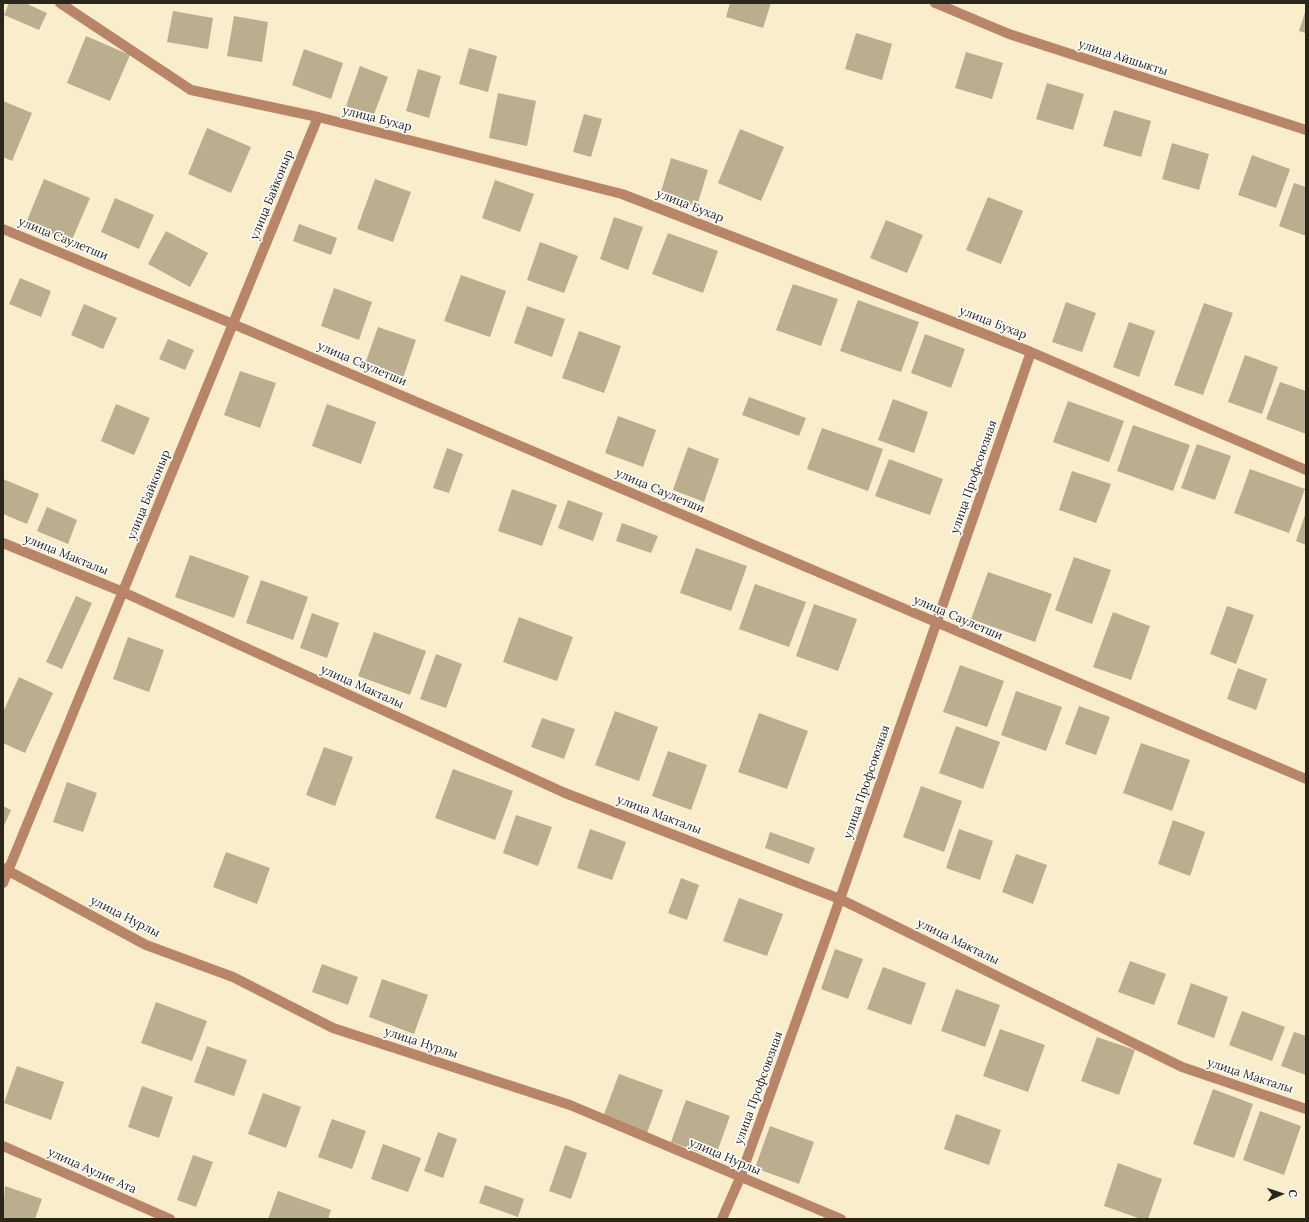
<!DOCTYPE html>
<meta charset="utf-8">
<style>
body{margin:0}
#map{position:relative;width:1309px;height:1222px;overflow:hidden;background:#f9edcc;font-family:Lora,serif}
canvas{display:block}
.frame{position:absolute;inset:0;border:4px solid #2b261a;pointer-events:none}
.north{position:absolute;left:1261px;top:1174px;width:40px;height:40px;-webkit-text-stroke:3px #fff;paint-order:stroke;rotate:87deg;font-size:11px;font-weight:700;line-height:16px;text-align:center;color:#2b261a}
.north::after{content:'';display:block;margin:auto;width:14px;height:18px;background:#2b261a;clip-path:polygon(50% 0,100% 100%,50% 72%,0 100%)}
</style>
<div id="map">
<canvas width="1309" height="1222"></canvas>
<div class="frame"></div>
<div class="north">С</div>
</div>
<script>
const ctx = document.querySelector('canvas').getContext('2d');
ctx.lineJoin = 'round';
function fill(path, color) {
  ctx.fillStyle = color;
  ctx.fill(path, 'evenodd');
}
function shape(rows) {
  const path = new Path2D();
  for (const r of rows) {
    path.moveTo(r[0], r[1]);
    for (let i = 2; i < r.length; i += 2) path.lineTo(r[i], r[i + 1]);
  }
  return path;
}
function strokePath(path, color, width, dash) {
  ctx.strokeStyle = color;
  ctx.lineWidth = width;
  ctx.lineCap = dash ? 'butt' : 'round';
  ctx.setLineDash(dash || []);
  ctx.stroke(path);
}
function drawText(font, color, halo, rows, align = 'center') {
  ctx.font = font + ' Lora,serif';
  ctx.lineWidth = 3.5;
  ctx.setLineDash([]);
  ctx.textBaseline = 'middle';
  ctx.strokeStyle = halo;
  ctx.fillStyle = color;
  for (const [text, x, y, turn = 0] of rows) {
    ctx.save();
    ctx.translate(x, y);
    ctx.rotate((+turn || 0) * Math.PI / 180);
    ctx.textAlign = isNaN(turn) ? turn : align;
    if (halo) ctx.strokeText(text, 0, 0);
    ctx.fillText(text, 0, 0);
    ctx.restore();
  }
}
const building = shape([
 [9,3,25,3,47,13,39,30,4,15],
 [730,3,771,3,763,28,726,17],
 [1306,9,1306,33,1299,31],
 [173,11,213,18,208,49,167,42],
 [234,16,268,22,262,62,227,56],
 [856,33,892,44,882,80,845,69],
 [86,36,130,55,110,101,67,83],
 [469,48,497,56,488,92,459,84],
 [304,49,343,63,331,99,292,85],
 [966,52,1003,63,992,99,955,88],
 [360,66,388,77,373,117,346,106],
 [418,69,441,76,429,118,406,111],
 [1047,83,1084,94,1073,130,1036,119],
 [498,93,536,101,527,146,489,138],
 [3,101,32,113,12,161,3,157],
 [1114,110,1151,121,1141,157,1103,146],
 [584,114,602,119,591,157,573,152],
 [207,128,251,147,231,193,188,174],
 [740,129,784,147,761,201,718,183],
 [1172,143,1209,154,1199,190,1162,179],
 [1252,155,1290,169,1276,208,1238,195],
 [671,158,708,170,697,206,660,195],
 [44,179,90,198,71,242,26,223],
 [375,179,411,192,393,242,357,229],
 [495,180,534,194,520,232,482,218],
 [1294,183,1306,187,1306,236,1279,226],
 [988,197,1023,211,1001,264,966,250],
 [115,198,154,215,139,249,101,232],
 [614,217,643,227,628,270,600,259],
 [886,220,923,235,907,273,870,258],
 [299,224,337,238,331,255,293,241],
 [166,231,208,253,190,287,148,264],
 [668,233,718,251,703,293,652,274],
 [540,242,578,256,564,293,527,280],
 [461,275,506,291,490,337,444,321],
 [20,278,51,291,41,317,9,304],
 [793,284,838,299,821,346,776,330],
 [334,288,372,302,359,340,321,326],
 [858,300,919,322,901,372,840,351],
 [1066,302,1096,313,1082,352,1052,342],
 [1204,303,1233,313,1203,395,1174,385],
 [84,304,117,318,103,349,71,335],
 [527,306,565,319,552,357,514,343],
 [1129,322,1155,331,1139,377,1113,367],
 [378,327,416,340,403,378,365,364],
 [579,331,621,346,604,393,562,378],
 [925,334,965,349,951,388,911,373],
 [168,339,194,350,185,370,159,359],
 [1245,355,1278,367,1262,414,1228,402],
 [240,371,276,383,260,428,224,415],
 [1280,382,1306,391,1306,434,1266,419],
 [749,397,806,418,799,436,742,415],
 [893,399,928,412,914,453,878,440],
 [1068,401,1124,421,1109,462,1053,442],
 [116,404,150,418,134,455,101,441],
 [327,404,376,422,361,464,312,446],
 [618,416,656,430,643,467,605,453],
 [1133,425,1190,445,1173,491,1117,471],
 [822,428,883,449,868,491,807,469],
 [1197,444,1231,456,1215,500,1181,488],
 [688,447,719,459,704,502,673,490],
 [447,448,463,454,449,493,433,488],
 [889,459,943,479,930,515,875,496],
 [1250,469,1305,489,1289,533,1234,513],
 [1072,471,1111,484,1096,523,1059,510],
 [3,479,39,494,27,524,3,514],
 [512,489,557,505,542,546,498,531],
 [568,500,603,513,593,541,558,528],
 [47,507,77,520,68,544,37,531],
 [1306,512,1306,545,1296,541],
 [622,523,658,536,651,553,616,541],
 [696,548,747,566,731,611,680,593],
 [190,555,249,576,234,618,175,597],
 [1074,557,1111,570,1092,624,1055,610],
 [988,572,1052,594,1035,642,971,619],
 [261,580,308,597,293,640,246,623],
 [755,584,806,602,789,647,739,629],
 [76,596,92,603,62,669,46,662],
 [814,604,857,619,838,671,796,656],
 [1227,606,1254,615,1236,664,1210,654],
 [1113,612,1150,626,1131,680,1093,667],
 [312,613,339,623,327,658,300,648],
 [519,617,573,637,557,681,503,662],
 [374,632,426,651,410,695,358,676],
 [128,637,164,650,149,692,113,679],
 [436,654,462,664,446,708,420,699],
 [960,665,1004,681,987,727,943,712],
 [1238,668,1267,679,1256,710,1227,699],
 [19,677,53,693,25,753,3,743,3,712],
 [1016,691,1062,707,1046,751,1001,735],
 [1079,706,1110,717,1096,755,1065,744],
 [615,711,658,727,639,781,595,765],
 [759,713,808,731,787,789,738,772],
 [542,718,575,729,564,759,531,747],
 [956,726,1000,742,983,789,939,773],
 [1141,743,1190,760,1172,811,1123,793],
 [324,747,353,757,335,806,306,795],
 [668,751,707,765,691,810,652,796],
 [453,769,513,791,495,840,435,818],
 [67,782,97,793,83,832,53,822],
 [921,786,962,801,944,852,903,837],
 [3,806,11,810,3,828],
 [516,815,552,827,538,866,503,853],
 [1173,820,1205,832,1190,876,1158,864],
 [590,829,626,842,612,880,577,868],
 [959,829,993,841,980,880,946,868],
 [770,832,815,848,809,864,765,848],
 [226,852,270,868,257,904,213,887],
 [1016,854,1047,865,1033,904,1002,892],
 [681,878,699,885,687,920,668,913],
 [739,898,783,914,767,956,723,941],
 [835,949,863,959,848,999,821,989],
 [1130,961,1166,974,1154,1005,1118,992],
 [322,964,358,977,348,1005,312,992],
 [883,967,926,983,911,1025,867,1009],
 [382,979,428,995,414,1034,369,1017],
 [1191,983,1228,997,1214,1038,1177,1024],
 [956,989,1000,1005,985,1047,941,1031],
 [156,1002,207,1021,192,1061,141,1043],
 [1242,1011,1285,1027,1272,1061,1229,1045],
 [1000,1029,1045,1045,1028,1092,983,1076],
 [1294,1032,1306,1036,1306,1075,1281,1066],
 [1097,1037,1135,1050,1119,1095,1081,1081],
 [207,1046,247,1060,234,1096,194,1082],
 [17,1066,64,1082,51,1120,4,1103],
 [619,1074,663,1090,647,1133,603,1117],
 [142,1086,173,1097,159,1138,128,1127],
 [1213,1089,1253,1104,1234,1158,1193,1144],
 [263,1093,301,1107,286,1148,248,1134],
 [686,1100,730,1116,715,1158,671,1142],
 [1260,1111,1301,1126,1284,1175,1243,1160],
 [956,1114,1001,1130,989,1165,944,1149],
 [332,1119,366,1131,352,1169,318,1157],
 [770,1126,814,1142,799,1184,755,1168],
 [438,1132,457,1139,443,1178,424,1171],
 [383,1144,421,1158,408,1192,371,1179],
 [565,1145,587,1153,571,1199,549,1191],
 [193,1155,213,1162,196,1207,177,1200],
 [1118,1163,1162,1179,1148,1219,1141,1219,1104,1206],
 [485,1185,524,1199,518,1217,479,1203],
 [5,1186,42,1199,35,1219,8,1219,3,1217],
 [278,1191,331,1210,328,1219,268,1219]
]);
const street = shape([
 [60,3,191,90,318,117,622,194,1031,352,1306,470],
 [935,3,1009,34,1306,130],
 [3,229,233,324,1306,779],
 [3,543,123,592,565,793,840,899,1182,1067,1306,1109],
 [3,868,146,945,233,977,333,1028,570,1105,841,1219],
 [3,883,318,117],
 [3,1146,170,1219],
 [722,1219,740,1178,840,899,1031,352]
]);
const streetNames = [
 ["улица Айшыкты",1123,58,18],
 ["улица Бухар",377,119,14],
 ["улица Байконыр",272,195,-68],
 ["улица Бухар",690,206,21],
 ["улица Саулетши",63,239,22],
 ["улица Бухар",993,323,21],
 ["улица Саулетши",362,364,23],
 ["улица Профсоюзная",974,477,-71],
 ["улица Саулетши",660,491,23],
 ["улица Байконыр",149,495,-68],
 ["улица Макталы",66,555,22],
 ["улица Саулетши",958,618,23],
 ["улица Макталы",362,687,24],
 ["улица Профсоюзная",867,782,-71],
 ["улица Макталы",659,815,21],
 ["улица Нурлы",125,917,27],
 ["улица Макталы",958,942,26],
 ["улица Нурлы",421,1043,18],
 ["улица Макталы",1250,1076,18],
 ["улица Профсоюзная",759,1088,-70],
 ["улица Нурлы",725,1157,23],
 ["улица Аулие Ата",92,1171,24]
];
fill(building, '#baae8e');
strokePath(street, '#b98568', 10);
drawText('12px', '#2b261a', '#fff', streetNames);
</script>
